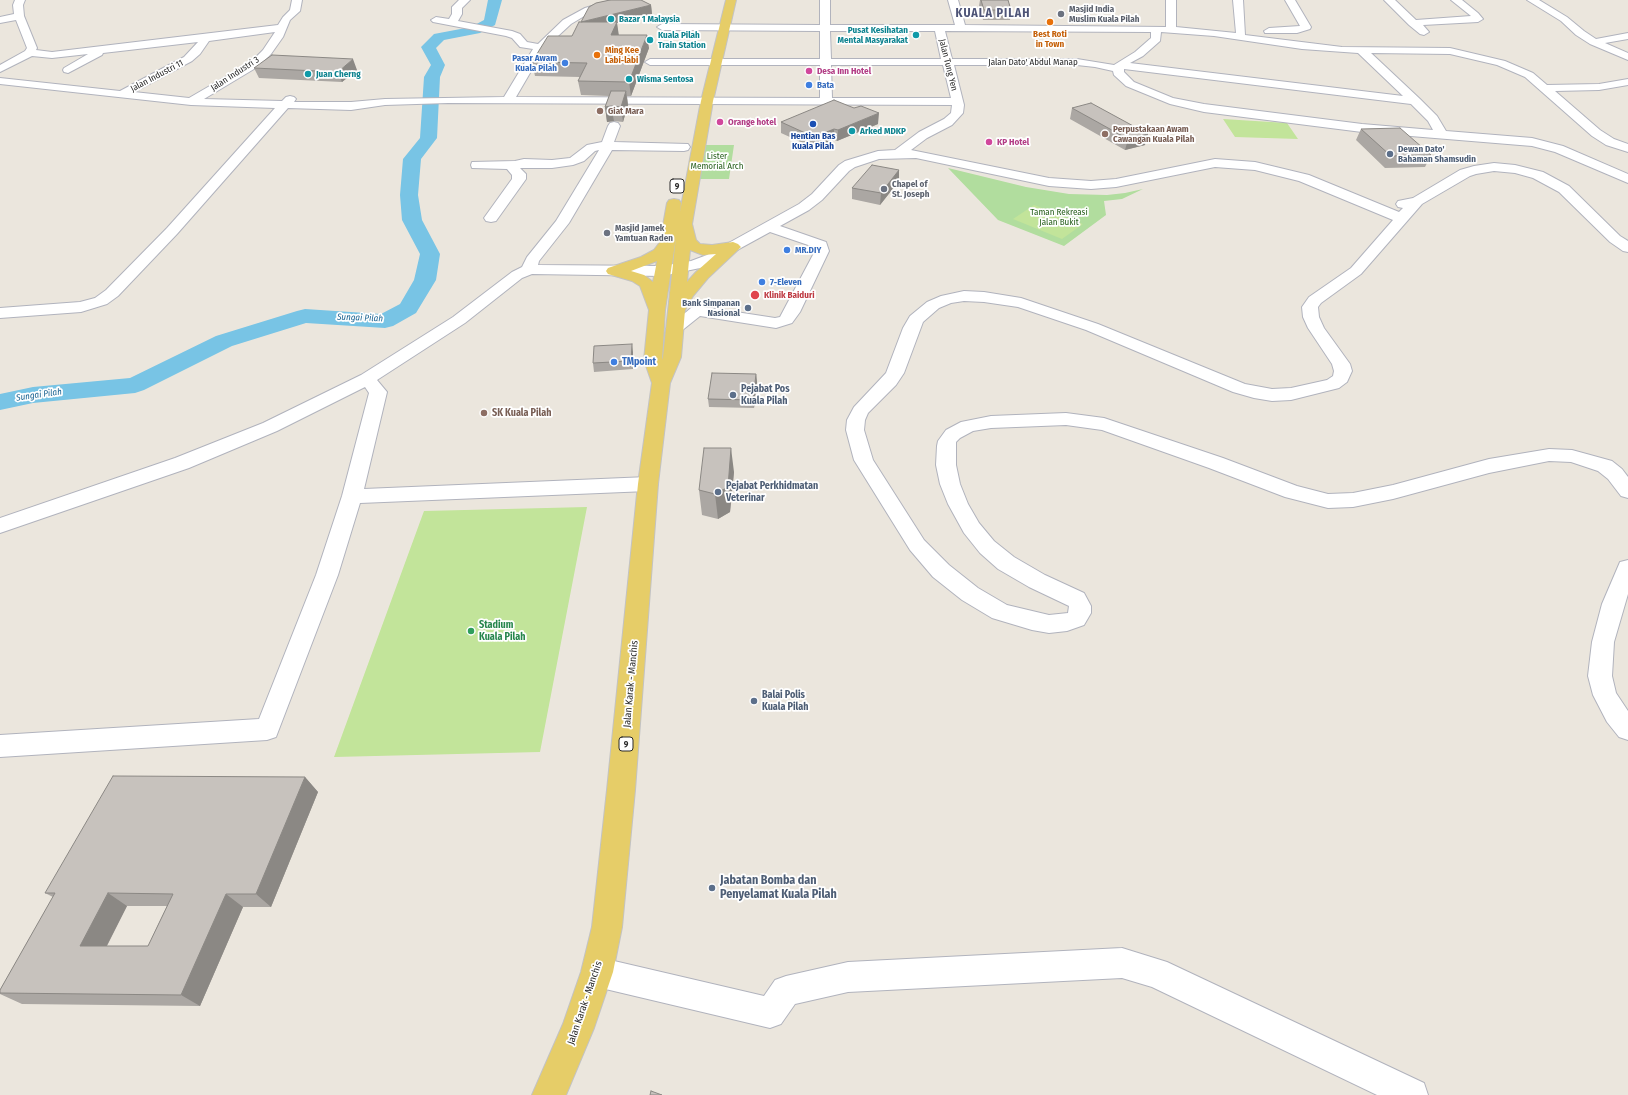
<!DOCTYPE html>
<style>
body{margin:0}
canvas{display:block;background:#ebe6dd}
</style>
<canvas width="1628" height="1095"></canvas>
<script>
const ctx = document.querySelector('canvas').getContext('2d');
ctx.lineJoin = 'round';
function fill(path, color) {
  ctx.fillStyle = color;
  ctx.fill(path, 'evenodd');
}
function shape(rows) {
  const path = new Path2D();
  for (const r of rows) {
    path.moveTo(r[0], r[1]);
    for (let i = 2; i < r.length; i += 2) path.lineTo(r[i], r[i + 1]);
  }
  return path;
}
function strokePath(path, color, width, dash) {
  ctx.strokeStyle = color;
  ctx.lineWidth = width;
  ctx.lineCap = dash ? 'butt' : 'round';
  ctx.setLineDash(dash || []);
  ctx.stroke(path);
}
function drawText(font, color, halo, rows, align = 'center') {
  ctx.font = font + ' "Fira Sans Condensed",sans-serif';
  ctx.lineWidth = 3.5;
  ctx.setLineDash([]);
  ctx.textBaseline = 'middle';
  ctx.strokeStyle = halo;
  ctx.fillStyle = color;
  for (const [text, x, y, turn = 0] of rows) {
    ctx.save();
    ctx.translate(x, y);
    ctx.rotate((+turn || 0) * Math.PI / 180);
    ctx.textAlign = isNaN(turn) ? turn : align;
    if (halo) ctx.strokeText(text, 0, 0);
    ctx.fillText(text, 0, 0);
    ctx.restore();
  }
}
const green = shape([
 [706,145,734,145,729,179,699,179],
 [948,168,1026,187,1069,194,1107,195,1125,193,1143,189,1122,199,1104,201,1106,215,1064,246,998,220]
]);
const pitch = shape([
 [1223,119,1287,123,1298,139,1235,137],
 [1034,205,1083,224,1062,239,1013,219],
 [587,507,540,752,334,757,424,511]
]);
const river = shape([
 [488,0,502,0,495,25,480,33,444,40,436,48,445,65,440,77,437,138,421,159,418,195,422,220,440,254,436,280,416,313,393,326,385,328,306,323,232,346,144,390,135,393,33,403,0,410,0,394,33,387,130,378,216,336,297,311,305,309,381,314,400,304,414,280,420,254,402,220,400,195,403,159,420,138,424,77,431,65,421,47,434,34,471,27,484,20,488,0]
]);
const minor = shape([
 [15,0,25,0,23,5,24,16,37,48,36,50,52,52,278,25,283,17,290,10,292,0,302,0,300,11,290,20,283,37,271,54,259,66,204,99,282,101,286,97,290,96,294,97,296,99,294,102,351,102,385,99,504,97,533,49,520,47,512,38,506,36,433,22,431,20,436,17,449,19,452,14,452,7,459,0,470,0,462,8,462,14,458,21,512,31,520,34,527,42,538,44,563,20,585,8,612,0,627,0,625,2,591,12,571,24,544,49,516,97,820,98,820,65,650,65,645,62,650,59,820,59,820,31,662,30,657,27,662,24,820,25,820,0,830,0,830,25,955,25,948,0,958,0,965,25,1166,27,1166,0,1176,0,1176,27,1236,33,1233,0,1243,0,1245,35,1342,47,1450,48,1505,61,1533,73,1547,85,1599,84,1628,79,1628,85,1599,90,1555,91,1600,130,1614,139,1628,144,1628,152,1606,145,1592,136,1525,77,1497,65,1450,54,1371,53,1420,99,1437,116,1446,131,1532,138,1563,146,1628,174,1628,183,1555,152,1532,146,1362,132,1204,112,1170,104,1126,86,1114,75,1113,71,1095,67,1077,65,954,65,964,105,963,113,952,125,927,138,911,150,1049,178,1091,181,1116,179,1215,159,1255,162,1309,175,1399,212,1403,208,1398,207,1396,204,1398,201,1413,198,1460,170,1474,166,1494,163,1515,165,1543,172,1569,186,1620,236,1628,241,1628,252,1623,251,1610,242,1559,192,1533,178,1515,173,1494,171,1476,174,1470,176,1422,204,1361,274,1321,303,1318,307,1319,317,1324,328,1350,364,1352,371,1347,382,1339,388,1291,400,1272,401,1254,398,1233,392,1086,330,1018,307,984,302,964,301,951,303,939,308,923,322,904,373,896,385,868,413,865,420,864,430,873,460,924,540,949,565,978,588,1007,605,1049,615,1068,613,1069,606,1029,587,998,569,980,553,964,533,948,504,940,484,936,465,937,446,938,441,946,430,961,422,991,416,1066,413,1104,418,1223,458,1297,486,1328,494,1353,493,1393,485,1489,459,1549,449,1572,450,1612,461,1622,469,1628,477,1628,498,1621,496,1608,479,1598,471,1571,462,1549,461,1489,473,1393,499,1353,507,1328,508,1285,497,1209,468,1102,430,1066,425,991,428,973,431,960,438,956,442,956,465,960,484,968,504,979,523,994,541,1014,557,1045,575,1084,593,1091,606,1091,613,1084,625,1067,631,1049,633,1032,630,992,618,962,600,933,577,910,550,854,460,846,430,847,420,854,407,886,373,903,328,910,316,927,302,941,296,964,291,984,292,1021,298,1098,324,1245,384,1272,389,1291,388,1327,380,1333,376,1334,371,1332,364,1308,328,1303,317,1302,307,1309,297,1351,268,1393,220,1299,181,1255,170,1215,167,1116,187,1091,189,1049,186,916,158,879,159,855,167,849,171,822,200,809,210,780,226,826,242,829,251,800,312,792,323,776,328,700,316,680,332,674,334,668,332,666,329,691,308,697,306,775,318,780,317,815,251,814,247,770,232,717,261,700,268,662,276,532,274,522,278,465,323,377,380,387,392,364,489,648,477,655,479,658,484,655,489,648,491,360,503,338,575,276,737,267,740,0,757,0,735,259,719,316,575,342,496,369,393,365,387,277,431,189,468,0,533,0,518,175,458,263,423,361,375,453,317,512,272,522,267,527,257,556,221,599,150,595,151,584,161,573,165,552,168,520,168,526,174,526,179,496,221,491,222,486,221,484,218,512,179,512,175,507,169,472,168,471,165,472,162,515,161,524,159,552,160,570,158,587,145,602,142,608,126,610,123,614,122,618,123,620,126,614,142,688,144,690,147,688,150,684,151,612,150,569,223,539,261,538,265,662,266,691,261,707,255,799,204,812,194,839,165,845,161,878,151,895,150,919,132,944,119,951,113,952,105,448,103,385,105,351,110,288,108,177,234,118,296,107,304,81,312,0,318,0,308,80,302,95,298,106,290,167,228,275,108,191,105,0,84,0,78,120,91,184,57,198,42,103,53,102,55,68,73,64,72,63,70,64,68,88,54,52,58,32,56,0,72,0,65,25,51,27,48,16,20,0,23,0,17,14,14,13,5,15,0],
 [830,31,935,31,941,59,831,59,830,31],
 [945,31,1151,32,1151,38,1135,52,1114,65,1077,59,952,59,945,31],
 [275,32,263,50,251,62,189,98,134,92,192,61,200,54,209,41,275,32],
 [1161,32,1214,36,1302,49,1358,53,1403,96,1130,63,1143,56,1160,41,1161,32],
 [831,65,943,65,951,98,832,98,831,65],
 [1124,69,1411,104,1428,121,1433,130,1362,124,1204,104,1173,98,1134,82,1124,72,1124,69],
 [1285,0,1295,0,1311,27,1310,29,1297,33,1265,33,1264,31,1269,28,1300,26,1285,0],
 [1384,0,1395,0,1416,20,1471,16,1451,0,1462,0,1478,13,1483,19,1478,22,1423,25,1429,32,1424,35,1420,34,1409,25,1384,0],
 [1527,0,1539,0,1567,17,1584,31,1596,39,1628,33,1628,39,1605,43,1628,53,1628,60,1590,44,1576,35,1561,21,1527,0],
 [1628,560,1628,594,1614,642,1612,676,1616,693,1628,711,1628,740,1619,737,1607,722,1593,695,1588,676,1592,642,1602,604,1620,562,1628,560],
 [1122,948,1167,962,1424,1083,1428,1095,1377,1095,1152,987,1122,978,848,992,795,1004,781,1024,770,1028,597,987,586,983,582,972,586,961,597,957,764,996,775,980,786,976,848,962,1122,948]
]);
const major = shape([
 [726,0,736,0,713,101,692,224,696,240,700,244,712,245,733,242,738,244,741,247,708,278,693,296,685,310,681,357,670,383,658,484,635,790,622,927,613,972,594,1028,566,1095,532,1095,563,1024,581,972,592,927,607,790,638,484,652,383,644,360,649,310,640,286,632,281,608,274,606,271,608,268,641,257,654,250,660,242,667,203,669,200,674,199,679,200,681,203,680,212,701,101,726,0],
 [676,237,663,357,662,360,665,310,676,237],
 [690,250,703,255,716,254,696,272,687,282,690,250],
 [657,261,653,282,644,275,631,271,657,261]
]);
const wall = shape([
 [980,0,1008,0,1011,10,1010,20,983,20,979,6],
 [651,5,652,14,617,23,618,35,649,48,631,96,627,96,628,105,623,122,614,121,607,122,605,107,609,96,581,95,578,81,580,77,535,76,532,62,572,36,581,22],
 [254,68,357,70,342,82,259,78],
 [1072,108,1145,145,1125,150,1070,119],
 [781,122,878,124,837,141,834,140,814,148,781,133],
 [1361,129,1431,155,1425,167,1385,168,1356,140],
 [899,170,899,181,880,205,852,199,852,188],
 [633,352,633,369,594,372,593,363],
 [756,374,757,382,754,408,709,407,708,399],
 [734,472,730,512,718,519,702,515,699,490],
 [305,777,318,792,271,907,243,907,200,1006,22,1004,0,994,0,990,53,897,45,893],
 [127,906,167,906,148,946,107,946]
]);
const shadedWall = shape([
 [651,5,652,14,617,23,619,36,611,35,581,22],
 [647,35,649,48,631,96,629,82],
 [353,59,357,70,342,82,338,72],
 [626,91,628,105,623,122,621,107],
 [611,106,614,121,607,122,605,107],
 [879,113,878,124,837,141,838,130],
 [834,129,834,140,814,148,814,137],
 [1148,134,1145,145,1125,150,1128,139],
 [899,170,899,181,880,205,881,193],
 [632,344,633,352,633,369,631,361],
 [756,374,757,382,754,408,753,400],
 [731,448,734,472,730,512,718,519,715,494],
 [305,777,318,792,271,907,256,894],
 [108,893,127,906,101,957,80,946],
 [226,894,243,907,200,1006,181,995]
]);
const building = shape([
 [610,0,641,0,651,5,581,22,589,7,596,3,610,0],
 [981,0,1008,0,1011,10,984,10,981,0],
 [579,22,617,22,611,35,647,35,629,82,578,81,587,63,532,62,548,36,572,36,579,22],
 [272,55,353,59,338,72,254,68,272,55],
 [611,91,626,91,621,107,611,106,605,107,611,91],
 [834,100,854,108,861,106,879,113,838,130,834,129,814,137,781,122,834,100],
 [1091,103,1148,134,1128,139,1072,108,1091,103],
 [1400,128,1431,155,1391,156,1361,129,1400,128],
 [872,165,899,170,881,193,852,188,872,165],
 [632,344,631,361,593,363,594,346,632,344],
 [712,373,756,374,753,400,708,399,712,373],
 [704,448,731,448,728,487,715,494,699,490,704,448],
 [113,776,305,777,256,894,226,894,181,995,0,993,0,990,55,893,45,893,113,776],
 [108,893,173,894,148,946,80,946,108,893],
 [651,1091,662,1095,650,1095,651,1091]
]);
const markers = [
 [1061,14,4,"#6b7280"],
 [611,19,4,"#0f9aa8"],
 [1050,22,4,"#e8710a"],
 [916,35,4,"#0f9aa8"],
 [650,40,4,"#0f9aa8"],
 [597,55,4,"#e8710a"],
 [565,63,4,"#3f7fe0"],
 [809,71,4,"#d1479c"],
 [308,74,4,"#0f9aa8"],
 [629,79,4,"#0f9aa8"],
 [809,85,4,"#3f7fe0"],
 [600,111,4,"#8d6e63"],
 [720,122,4,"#d1479c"],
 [813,124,4,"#1a4fb4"],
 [852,131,4,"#0f9aa8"],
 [1105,134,4,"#8d6e63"],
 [989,142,4,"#d1479c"],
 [1390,154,4,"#5c6f8a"],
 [884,189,4,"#6b7280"],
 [607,233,4,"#6b7280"],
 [787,250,4,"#3f7fe0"],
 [762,282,4,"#3f7fe0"],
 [755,295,5,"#e0444e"],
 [748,308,4,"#5c6f8a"],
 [614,362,4,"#3f7fe0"],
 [733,395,4,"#5c6f8a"],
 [484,413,4,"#8d6e63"],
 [718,492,4,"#5c6f8a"],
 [471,631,4,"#2e9e5b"],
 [754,701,4,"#5c6f8a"],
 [712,888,4,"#5c6f8a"]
];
const farWorshipnames = [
 ["Masjid India",1069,9],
 ["Muslim Kuala Pilah",1069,19],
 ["Chapel of",892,184],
 ["St. Joseph",892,194],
 ["Masjid Jamek",615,228],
 ["Yamtuan Raden",615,238]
];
const farCulturenames = [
 ["Bazar 1 Malaysia",619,19],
 ["Pusat Kesihatan",908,30,"right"],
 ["Mental Masyarakat",908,40,"right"],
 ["Kuala Pilah",658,35],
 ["Train Station",658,45],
 ["Juan Cherng",316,74],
 ["Wisma Sentosa",637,79],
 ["Arked MDKP",860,131]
];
const farFoodnames = [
 ["Best Roti",1050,34],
 ["in Town",1050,44],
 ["Ming Kee",605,50,"left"],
 ["Labi-labi",605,60,"left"]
];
const farShopnames = [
 ["Pasar Awam",557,58,"right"],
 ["Kuala Pilah",557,68,"right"],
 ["Bata",817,85],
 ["MR.DIY",795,250],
 ["7-Eleven",770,282]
];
const farStreetnames = [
 ["Jalan Dato' Abdul Manap",1033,62],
 ["Jalan Tung Yen",948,65,76],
 ["Jalan Industri 3",235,74,-33],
 ["Jalan Industri 11",157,76,-28]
];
const farHotelnames = [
 ["Desa Inn Hotel",817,71],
 ["Orange hotel",728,122],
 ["KP Hotel",997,142]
];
const farEducationnames = [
 ["Giat Mara",608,111],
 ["Perpustakaan Awam",1113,129],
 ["Cawangan Kuala Pilah",1113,139]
];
const farTransitnames = [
 ["Hentian Bas",813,136],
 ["Kuala Pilah",813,146]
];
const farServicenames = [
 ["Dewan Dato'",1398,149],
 ["Bahaman Shamsudin",1398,159],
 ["Bank Simpanan",740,303,"right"],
 ["Nasional",740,313,"right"]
];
const farParknames = [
 ["Lister",717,156],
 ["Memorial Arch",717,166],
 ["Taman Rekreasi",1059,212],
 ["Jalan Bukit",1059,222]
];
const shields = [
 [677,186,14],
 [626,744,14]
];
const shieldNames = [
 ["9",677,186],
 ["9",626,744]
];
const farHealthnames = [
 ["Klinik Baiduri",764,295]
];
const farWaternames = [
 ["Sungai Pilah",360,318,2],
 ["Sungai Pilah",39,395,-8]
];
const shopNames = [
 ["TMpoint",622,362]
];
const serviceNames = [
 ["Pejabat Pos",741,389],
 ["Kuala Pilah",741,401],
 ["Pejabat Perkhidmatan",726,486],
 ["Veterinar",726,498],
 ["Balai Polis",762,695],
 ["Kuala Pilah",762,707]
];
const educationNames = [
 ["SK Kuala Pilah",492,413]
];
const leisureNames = [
 ["Stadium",479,625],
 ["Kuala Pilah",479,637]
];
const streetNames = [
 ["Jalan Karak - Manchis",631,684,-85],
 ["Jalan Karak - Manchis",585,1003,-71]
];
const farDistrictnames = [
 ["KUALA PILAH",993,14]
];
const nearServicenames = [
 ["Jabatan Bomba dan",720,881],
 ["Penyelamat Kuala Pilah",720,895]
];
fill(green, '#b1dd9e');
fill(pitch, '#c2e49a');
fill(river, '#78c4e5');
strokePath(minor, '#b1b3bd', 2);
strokePath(major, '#c3c3c3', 2);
fill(minor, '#fff');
fill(major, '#e6cd68');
fill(wall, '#aba7a3');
fill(shadedWall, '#8b8884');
fill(building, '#c7c2bd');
strokePath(building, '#8b8884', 1);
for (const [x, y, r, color] of markers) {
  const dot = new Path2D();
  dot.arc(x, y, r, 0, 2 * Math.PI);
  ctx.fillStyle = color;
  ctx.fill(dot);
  strokePath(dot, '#fff', 1.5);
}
drawText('bold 9px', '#5b616d', '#fff', farWorshipnames, 'left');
drawText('bold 9px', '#0d838f', '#fff', farCulturenames, 'left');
drawText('bold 9px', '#c56008', '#fff', farFoodnames);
drawText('bold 9px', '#366cbe', '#fff', farShopnames, 'left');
drawText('9px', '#2a2a2a', '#fff', farStreetnames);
drawText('bold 9px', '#b23c85', '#fff', farHotelnames, 'left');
drawText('bold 9px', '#785e54', '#fff', farEducationnames, 'left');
drawText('bold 9px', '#164399', '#fff', farTransitnames);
drawText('bold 9px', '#4e5e75', '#fff', farServicenames, 'left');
drawText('9px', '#2b6220', '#fff', farParknames);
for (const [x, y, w] of shields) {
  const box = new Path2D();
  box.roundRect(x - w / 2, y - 7, w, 14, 3);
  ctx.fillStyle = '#fff';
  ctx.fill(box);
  strokePath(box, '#2a2a2a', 1);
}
drawText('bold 9px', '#2a2a2a', null, shieldNames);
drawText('bold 9px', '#be3a42', '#fff', farHealthnames, 'left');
drawText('italic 9px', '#186291', '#fff', farWaternames);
drawText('bold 10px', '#366cbe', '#fff', shopNames, 'left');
drawText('bold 10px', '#4e5e75', '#fff', serviceNames, 'left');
drawText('bold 10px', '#785e54', '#fff', educationNames, 'left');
drawText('bold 10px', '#27864d', '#fff', leisureNames, 'left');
drawText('10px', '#2a2a2a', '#fff', streetNames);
ctx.letterSpacing = '1px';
drawText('bold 12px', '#4e5477', '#fff', farDistrictnames);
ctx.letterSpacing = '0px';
drawText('bold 12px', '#4e5e75', '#fff', nearServicenames, 'left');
</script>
